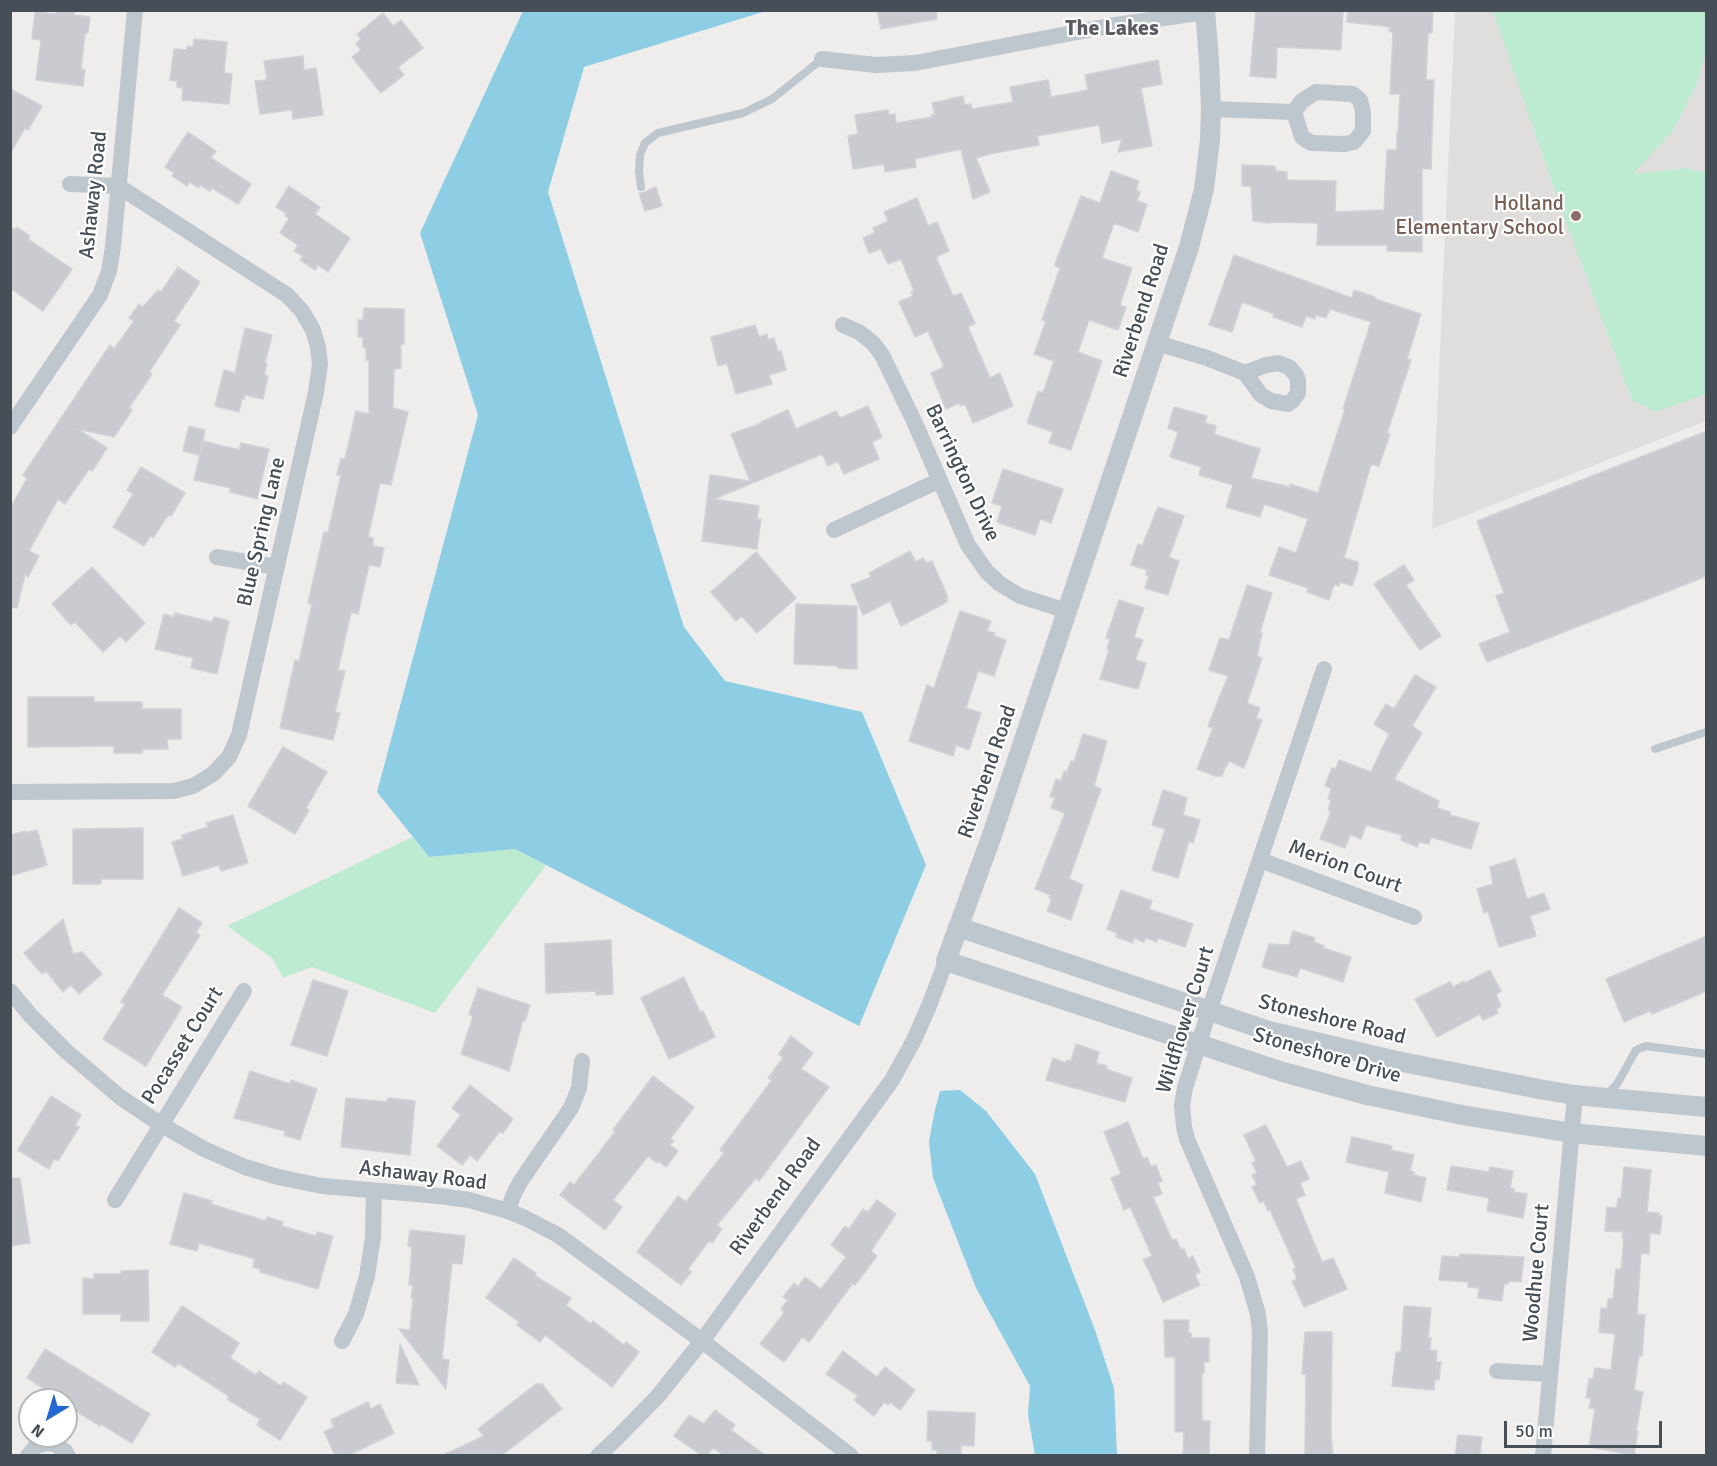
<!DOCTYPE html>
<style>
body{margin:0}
#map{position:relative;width:1717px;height:1466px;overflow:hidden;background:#efecec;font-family:Signika,sans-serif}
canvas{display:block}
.frame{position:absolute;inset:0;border:12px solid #464f58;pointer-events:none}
.north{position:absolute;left:18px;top:1388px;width:60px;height:60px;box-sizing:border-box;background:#fff;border:2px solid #b5b9bc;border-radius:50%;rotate:218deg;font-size:16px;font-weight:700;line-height:24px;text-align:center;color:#464f58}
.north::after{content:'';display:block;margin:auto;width:21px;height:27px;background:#2567d0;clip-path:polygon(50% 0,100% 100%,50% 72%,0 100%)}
.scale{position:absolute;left:1504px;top:1421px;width:158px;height:27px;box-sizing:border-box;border:3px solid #464f58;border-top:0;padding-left:8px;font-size:18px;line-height:21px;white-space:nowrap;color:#464f58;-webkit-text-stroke:4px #fff;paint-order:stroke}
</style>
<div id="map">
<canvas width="1717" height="1466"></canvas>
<div class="frame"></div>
<div class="north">N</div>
<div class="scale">50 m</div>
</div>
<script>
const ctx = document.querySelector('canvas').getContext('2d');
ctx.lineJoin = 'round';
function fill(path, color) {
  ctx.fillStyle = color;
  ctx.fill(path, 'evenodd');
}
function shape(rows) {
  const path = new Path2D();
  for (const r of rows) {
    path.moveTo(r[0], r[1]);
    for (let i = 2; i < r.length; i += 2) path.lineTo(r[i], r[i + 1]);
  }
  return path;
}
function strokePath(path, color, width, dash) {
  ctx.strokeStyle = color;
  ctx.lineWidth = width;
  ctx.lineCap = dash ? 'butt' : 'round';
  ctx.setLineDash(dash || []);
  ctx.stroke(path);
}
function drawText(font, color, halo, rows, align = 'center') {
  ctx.font = font + ' Signika,sans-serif';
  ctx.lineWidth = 4.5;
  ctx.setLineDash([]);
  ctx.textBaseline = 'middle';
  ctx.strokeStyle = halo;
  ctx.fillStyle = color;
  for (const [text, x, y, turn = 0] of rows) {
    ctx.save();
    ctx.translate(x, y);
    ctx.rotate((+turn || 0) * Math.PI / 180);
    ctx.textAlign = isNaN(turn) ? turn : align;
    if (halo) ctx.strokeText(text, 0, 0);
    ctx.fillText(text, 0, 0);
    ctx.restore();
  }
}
const education = shape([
 [1455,11,1706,11,1706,421,1432,529]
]);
const green = shape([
 [1493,11,1706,11,1706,51,1696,86,1672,132,1633,174,1686,168,1706,173,1706,394,1656,412,1632,400,1560,206],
 [412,837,429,857,515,849,546,865,435,1013,312,967,283,978,272,958,227,926]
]);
const water = shape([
 [523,11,766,11,584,67,548,192,684,627,725,681,862,712,926,865,859,1026,515,849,429,857,377,792,478,415,420,233],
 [960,1090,986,1111,1035,1174,1095,1330,1114,1388,1117,1455,1035,1455,1028,1415,1030,1386,976,1288,933,1178,929,1142,934,1114,940,1091]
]);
const building = shape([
 [57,10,75,10,74,15,90,17,88,33,85,33,81,69,85,70,83,86,36,80,41,40,32,39,35,12,56,14,57,10],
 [877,10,936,10,937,19,881,29,877,10],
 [1256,10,1343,10,1341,50,1277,47,1276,78,1250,76,1256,10],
 [1348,10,1433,10,1432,33,1428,33,1426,80,1434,80,1431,169,1422,168,1422,252,1387,251,1387,245,1317,245,1318,223,1270,222,1270,223,1253,221,1251,186,1242,186,1242,165,1275,166,1276,171,1287,172,1287,180,1336,181,1335,212,1384,210,1387,150,1397,150,1397,132,1398,132,1400,94,1390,94,1393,32,1389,31,1390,27,1347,22,1348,10],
 [383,13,393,26,401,20,423,48,398,67,404,75,381,93,352,57,361,50,356,44,361,39,357,34,383,13],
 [194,39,227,42,224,73,232,74,229,104,182,100,183,88,177,87,177,81,170,80,174,49,187,50,187,46,193,47,194,39],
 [303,56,304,70,316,68,323,115,293,119,292,110,260,114,255,81,267,80,264,61,303,56],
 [1158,60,1162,84,1141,88,1152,146,1118,152,1122,139,1102,143,1099,125,1037,136,1039,145,994,153,976,158,990,192,973,199,961,149,915,159,916,167,885,172,884,164,853,169,848,136,858,134,855,115,888,110,889,115,895,114,896,123,932,117,931,115,935,115,932,103,963,96,965,105,971,104,972,109,1013,102,1010,87,1048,80,1051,97,1088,90,1085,75,1158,60],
 [10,89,42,106,28,130,25,128,10,154,10,89],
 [188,132,216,151,211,158,251,184,238,204,212,188,210,191,200,185,198,188,190,182,187,186,172,176,174,172,165,167,188,132],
 [1111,171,1139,181,1136,190,1140,192,1137,201,1147,204,1138,232,1114,223,1102,258,1132,268,1120,305,1126,307,1118,330,1089,320,1078,352,1102,361,1071,450,1049,443,1053,432,1027,423,1038,391,1043,393,1054,361,1034,354,1046,321,1042,320,1060,268,1055,266,1055,264,1081,196,1100,203,1111,171],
 [289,186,320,207,315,214,350,238,328,272,318,265,315,270,300,260,303,256,294,251,298,245,280,233,289,218,285,216,286,213,276,207,289,186],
 [656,187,662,206,645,211,639,193,642,193,656,187],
 [917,198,928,226,937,222,949,251,936,257,953,296,961,293,975,323,968,327,990,378,1000,373,1013,406,973,423,965,404,960,406,959,403,946,409,931,373,944,367,928,331,915,337,899,302,913,296,911,292,914,291,901,259,888,264,881,249,869,253,863,238,875,233,873,228,888,221,884,212,917,198],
 [10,227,15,230,17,227,30,236,28,239,72,269,43,311,10,288,10,227],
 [1234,255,1352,298,1354,290,1375,297,1375,299,1421,314,1407,359,1411,360,1387,433,1390,434,1379,466,1371,464,1344,558,1358,562,1358,569,1352,586,1340,582,1339,586,1334,584,1329,600,1307,592,1308,588,1269,575,1279,547,1296,553,1308,519,1264,504,1260,517,1226,507,1233,485,1199,475,1201,467,1170,457,1178,432,1168,428,1174,407,1207,416,1205,423,1216,426,1214,434,1260,449,1251,478,1290,487,1290,484,1318,493,1345,409,1343,409,1371,322,1330,309,1326,318,1316,315,1315,319,1306,316,1302,327,1273,317,1274,314,1242,302,1232,332,1209,325,1234,255],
 [178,267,200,282,174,321,180,325,149,372,152,374,129,408,132,410,114,437,78,429,107,448,92,471,89,469,65,504,58,499,29,551,39,556,28,577,25,574,17,608,10,607,10,509,27,478,23,475,110,345,114,349,134,321,129,318,139,304,143,307,158,290,161,292,178,267],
 [364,308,404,309,404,344,401,344,401,368,394,369,393,408,408,412,391,485,380,483,368,537,373,538,373,546,384,548,380,567,369,565,358,614,351,612,338,670,345,671,335,712,340,713,333,740,280,728,295,660,299,661,312,604,308,603,324,532,328,533,341,475,337,475,341,458,345,459,356,411,369,414,369,360,366,360,366,347,363,347,363,337,358,337,358,320,363,320,364,308],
 [755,325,759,337,767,334,768,340,774,338,778,352,781,351,786,370,769,375,772,384,736,394,727,363,718,366,711,337,755,325],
 [245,328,272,335,265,363,267,364,264,375,268,376,263,399,245,395,244,399,242,398,239,412,215,406,224,370,235,373,245,328],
 [868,406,882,437,872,442,879,459,844,474,838,461,828,466,822,454,714,499,759,506,757,519,761,519,757,549,702,541,710,475,750,481,731,434,762,423,761,422,788,410,796,429,836,411,840,418,868,406],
 [189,426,205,430,200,455,183,451,189,426],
 [1707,431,1707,576,1487,662,1479,644,1510,632,1496,596,1504,593,1477,521,1707,431],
 [203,441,239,450,241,443,269,449,257,499,230,492,231,488,194,480,203,441],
 [141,467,185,493,171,516,168,515,153,538,150,536,144,546,113,527,133,494,127,490,141,467],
 [1003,469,1063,489,1051,523,1040,519,1035,535,997,522,1002,506,992,503,1003,469],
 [1158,507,1184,516,1169,557,1179,561,1168,595,1145,588,1149,576,1146,575,1147,570,1131,565,1138,544,1142,546,1158,507],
 [910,551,916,562,923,558,926,563,932,561,947,595,947,602,901,626,890,601,863,615,851,585,871,577,869,573,910,551],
 [756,552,796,598,757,633,742,616,736,621,711,592,756,552],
 [1404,565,1414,580,1406,585,1441,636,1420,650,1374,584,1404,565],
 [92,567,145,623,126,642,120,636,103,652,75,622,71,625,52,604,92,567],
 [1247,585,1272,593,1260,632,1262,633,1257,656,1262,658,1247,703,1260,708,1256,718,1262,720,1244,768,1229,761,1227,766,1226,765,1222,776,1215,776,1197,769,1213,728,1208,726,1228,676,1209,670,1220,638,1229,640,1247,585],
 [1119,600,1144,608,1134,637,1143,640,1135,660,1146,663,1138,689,1100,679,1109,650,1107,649,1110,639,1106,638,1119,600],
 [796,604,857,606,857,669,838,668,838,666,794,664,796,604],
 [960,611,991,621,987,631,995,633,994,636,1006,640,994,676,978,671,966,708,981,713,969,750,956,745,953,756,909,741,927,685,934,688,960,611],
 [175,613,212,622,214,617,229,621,217,674,191,668,193,658,155,649,164,614,174,617,175,613],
 [1415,675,1436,687,1412,726,1422,733,1394,779,1439,801,1437,808,1450,812,1450,815,1479,823,1471,849,1431,837,1429,844,1419,842,1417,847,1401,840,1402,835,1366,825,1361,839,1350,835,1345,848,1320,839,1331,812,1328,810,1331,800,1328,799,1331,788,1325,786,1332,768,1336,769,1339,760,1371,772,1389,734,1374,724,1386,704,1394,709,1415,675],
 [28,697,94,697,94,702,142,702,142,709,181,709,181,739,167,739,168,749,143,749,143,748,142,753,114,753,114,746,28,747,28,697],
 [1083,734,1107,741,1094,786,1101,789,1069,879,1083,885,1071,920,1047,911,1052,899,1049,898,1051,895,1035,889,1065,813,1051,808,1055,798,1050,797,1056,779,1061,781,1064,771,1067,772,1071,761,1074,762,1083,734],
 [283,747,327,772,306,808,309,810,295,834,248,806,283,747],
 [1163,790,1187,798,1183,815,1200,820,1193,843,1189,841,1178,878,1152,870,1165,829,1152,825,1163,790],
 [233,815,248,863,221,871,219,865,183,876,172,842,183,839,182,835,208,827,206,823,233,815],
 [143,828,143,879,101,879,101,884,73,884,73,829,143,828],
 [37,830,47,865,10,876,10,835,25,831,25,833,37,830],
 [1515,859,1527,899,1544,893,1550,909,1530,916,1536,936,1499,947,1488,911,1484,913,1477,889,1493,884,1490,867,1515,859],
 [1121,890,1152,901,1149,909,1193,924,1185,947,1158,938,1157,942,1146,938,1144,942,1134,938,1133,943,1116,937,1117,933,1107,929,1121,890],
 [179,908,202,923,196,932,200,935,162,995,182,1007,146,1066,103,1039,125,1004,121,1002,179,908],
 [63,919,73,954,82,952,102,974,79,994,71,985,63,992,46,971,42,974,24,953,63,919],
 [1293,931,1315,938,1314,942,1324,946,1323,948,1351,957,1343,982,1300,968,1297,977,1262,967,1269,944,1289,945,1293,931],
 [1707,936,1707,991,1652,1014,1650,1011,1624,1022,1606,979,1707,936],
 [611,940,613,994,596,995,596,991,546,993,545,944,611,940],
 [1490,970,1501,991,1496,994,1501,1006,1496,1009,1498,1013,1483,1020,1480,1014,1437,1037,1415,999,1450,982,1453,987,1464,981,1465,983,1490,970],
 [684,977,700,1012,703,1011,715,1037,669,1059,641,998,684,977],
 [313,980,348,991,327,1056,291,1045,313,980],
 [478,988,530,1005,525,1021,523,1020,509,1071,461,1054,473,1016,469,1014,478,988],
 [791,1036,813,1053,801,1069,829,1087,759,1181,756,1178,717,1225,722,1229,712,1243,709,1241,688,1269,691,1272,681,1285,637,1252,678,1196,686,1202,724,1153,720,1150,772,1080,768,1078,783,1058,779,1054,791,1036],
 [1076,1044,1099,1052,1096,1063,1107,1066,1106,1069,1132,1078,1125,1102,1046,1080,1053,1058,1066,1063,1067,1060,1071,1061,1076,1044],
 [250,1071,290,1084,291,1080,317,1089,300,1140,284,1135,285,1131,234,1118,250,1071],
 [653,1076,694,1107,670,1139,674,1141,670,1145,678,1151,666,1167,658,1161,657,1163,648,1156,613,1200,622,1207,605,1230,560,1195,570,1182,574,1185,615,1132,613,1130,653,1076],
 [470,1085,513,1119,503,1133,500,1131,477,1161,470,1155,462,1165,437,1146,461,1115,452,1108,470,1085],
 [51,1096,81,1115,75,1125,79,1127,58,1161,54,1159,49,1169,18,1150,51,1096],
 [346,1098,387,1102,388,1098,415,1101,410,1155,341,1147,346,1098],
 [1128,1122,1143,1159,1147,1157,1151,1167,1156,1165,1162,1181,1158,1183,1162,1194,1153,1197,1172,1240,1176,1239,1181,1250,1184,1249,1188,1259,1193,1256,1200,1272,1195,1275,1200,1285,1163,1302,1149,1271,1143,1260,1152,1256,1130,1207,1124,1210,1111,1178,1121,1174,1104,1132,1128,1122],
 [1266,1125,1287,1167,1301,1161,1309,1179,1300,1183,1305,1195,1296,1199,1322,1262,1333,1258,1347,1289,1304,1307,1292,1281,1297,1279,1293,1269,1296,1268,1270,1210,1268,1211,1264,1201,1260,1203,1252,1187,1257,1185,1252,1175,1257,1173,1252,1163,1256,1161,1244,1135,1266,1125],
 [1352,1137,1392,1146,1391,1150,1414,1155,1410,1171,1414,1172,1414,1175,1426,1178,1421,1202,1385,1193,1389,1172,1346,1162,1352,1137],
 [1451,1166,1489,1172,1490,1167,1513,1171,1510,1188,1514,1189,1514,1192,1527,1194,1523,1218,1487,1211,1489,1198,1447,1190,1451,1166],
 [1624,1167,1651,1170,1647,1212,1659,1213,1659,1216,1662,1216,1660,1234,1650,1233,1649,1254,1641,1253,1637,1314,1645,1315,1642,1356,1639,1355,1634,1390,1643,1392,1636,1431,1638,1431,1634,1455,1589,1447,1595,1409,1589,1408,1591,1398,1586,1398,1589,1379,1593,1379,1595,1368,1611,1370,1615,1334,1599,1332,1601,1308,1607,1309,1608,1299,1613,1299,1616,1269,1621,1270,1624,1238,1622,1238,1623,1232,1605,1231,1607,1207,1617,1208,1618,1198,1621,1198,1624,1167],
 [10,1178,20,1178,30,1243,10,1246,10,1178],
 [184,1193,212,1201,211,1204,266,1221,267,1217,283,1222,282,1226,316,1236,317,1232,333,1236,318,1289,260,1272,260,1269,253,1267,255,1259,199,1243,197,1251,170,1244,184,1193],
 [877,1200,896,1214,871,1251,877,1256,855,1285,853,1283,809,1342,802,1337,784,1362,760,1344,784,1313,781,1309,788,1300,783,1297,794,1283,798,1287,805,1277,821,1289,846,1257,831,1245,845,1226,849,1229,863,1209,868,1212,877,1200],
 [410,1230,465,1236,462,1264,452,1263,442,1359,449,1360,446,1389,399,1329,410,1330,413,1298,411,1298,413,1285,409,1285,412,1247,408,1246,410,1230],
 [1460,1254,1524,1257,1521,1282,1509,1281,1508,1284,1504,1284,1502,1301,1478,1298,1479,1288,1468,1287,1468,1282,1439,1280,1442,1256,1460,1257,1460,1254],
 [514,1258,536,1273,535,1276,571,1298,566,1305,591,1324,593,1321,624,1345,626,1342,639,1352,612,1387,545,1335,540,1342,517,1325,519,1322,486,1298,514,1258],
 [148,1270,149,1321,121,1321,121,1314,83,1314,83,1278,94,1279,94,1274,121,1274,121,1271,148,1270],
 [182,1306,239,1343,230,1358,256,1375,259,1371,281,1386,283,1382,307,1397,280,1440,257,1425,260,1419,227,1399,229,1396,178,1363,175,1367,152,1352,182,1306],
 [1404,1306,1431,1308,1428,1338,1431,1338,1430,1350,1437,1351,1436,1362,1441,1362,1439,1380,1435,1379,1434,1390,1392,1386,1396,1352,1401,1352,1404,1306],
 [1164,1320,1189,1320,1188,1333,1191,1333,1191,1338,1209,1338,1209,1362,1204,1362,1204,1373,1202,1373,1202,1421,1210,1421,1209,1455,1183,1455,1184,1432,1175,1432,1175,1357,1165,1357,1164,1320],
 [1305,1332,1332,1332,1331,1434,1333,1455,1305,1455,1306,1374,1302,1374,1305,1332],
 [400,1344,419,1385,396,1383,400,1344],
 [45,1349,150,1414,132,1443,101,1424,100,1426,66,1405,66,1400,58,1400,59,1398,27,1378,45,1349],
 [843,1351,877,1377,885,1367,915,1390,900,1410,890,1402,888,1405,884,1402,874,1416,854,1400,858,1396,826,1374,843,1351],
 [536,1384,542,1384,562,1409,502,1455,443,1455,484,1436,478,1429,536,1384],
 [368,1402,371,1409,380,1404,394,1433,349,1455,335,1455,324,1432,334,1427,331,1420,368,1402],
 [715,1410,735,1425,731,1430,765,1455,724,1455,713,1448,707,1455,701,1455,674,1436,689,1415,704,1424,715,1410],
 [928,1411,975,1413,974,1446,961,1445,961,1455,937,1455,937,1450,932,1450,932,1441,927,1441,928,1411],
 [1458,1435,1482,1437,1480,1455,1455,1455,1458,1435]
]);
const service = shape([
 [641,187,639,172,640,155,645,143,658,133,743,113,772,99,822,59],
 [1655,749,1706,732],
 [1603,1093,1609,1092,1617,1084,1636,1050,1646,1046,1706,1054]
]);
const minor = shape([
 [822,59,876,65,915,63,1109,26,1205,12],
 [1211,109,1294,112,1302,101,1316,92,1353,94,1360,100,1363,112,1363,131,1354,142,1345,144,1311,143,1302,137,1294,112],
 [843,325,859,332,873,343,882,355,914,421,968,545,987,572,1000,584,1020,596,1067,611],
 [1157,343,1207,358,1245,373,1261,395,1271,401,1288,404,1293,400,1298,393,1298,380,1296,375,1289,367,1278,363,1266,365,1245,373],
 [10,427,100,295,109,271,113,247,135,10],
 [834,530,940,480],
 [217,557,277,567],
 [10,792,174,791,193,786,213,774,229,757,239,735,316,392,320,364,318,347,313,330,302,311,287,295,118,186,70,184],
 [1260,860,1414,917],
 [10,991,31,1016,66,1051,120,1097,160,1124,204,1149,245,1167,278,1177,322,1186,439,1196,469,1200,508,1211,525,1218,558,1235,702,1341,851,1456],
 [115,1200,244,991],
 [508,1211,513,1196,520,1182,571,1108,579,1088,582,1061],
 [342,1341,356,1314,367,1276,373,1237,374,1191],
 [1497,1371,1550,1374],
 [28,1456,36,1446,46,1443,55,1444,65,1451,68,1456],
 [598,1456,616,1439,658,1396,702,1341,892,1080,914,1040,929,1006,946,961],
 [1257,1456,1260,1333,1258,1314,1247,1277,1187,1139,1184,1127,1182,1105,1185,1088,1209,1011,1324,669],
 [1543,1456,1575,1095]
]);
const tertiary = shape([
 [1205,10,1209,60,1211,109,1210,140,1204,189,1189,247,992,835,946,961,1283,1072,1367,1095,1462,1115,1572,1133,1706,1146],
 [958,927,1269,1031,1397,1061,1539,1089,1575,1095,1706,1107]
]);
const markers = [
 [1576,216,6,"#8d6e63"]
];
const streetNames = [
 ["Ashaway Road",94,195,-84],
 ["Riverbend Road",1142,311,-72],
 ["Barrington Drive",962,473,65],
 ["Blue Spring Lane",262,532,-77],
 ["Riverbend Road",988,772,-71],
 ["Merion Court",1345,867,20],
 ["Wildflower Court",1186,1020,-73],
 ["Stoneshore Road",1332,1020,14],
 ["Pocasset Court",183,1046,-58],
 ["Stoneshore Drive",1327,1056,16],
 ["Ashaway Road",423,1176,7],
 ["Riverbend Road",776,1197,-54],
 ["Woodhue Court",1537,1273,-85]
];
const educationNames = [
 ["Holland",1564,204],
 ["Elementary School",1564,228]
];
const neighbourhoodNames = [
 ["The Lakes",1112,29]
];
fill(education, '#e0dedd');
fill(green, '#bdebd1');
fill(water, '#8dcee5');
fill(building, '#cacbd1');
strokePath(building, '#d1d2d8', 1.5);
strokePath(service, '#bec6ce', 8);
strokePath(minor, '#bec6ce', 16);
strokePath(tertiary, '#bec6ce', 20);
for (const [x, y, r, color] of markers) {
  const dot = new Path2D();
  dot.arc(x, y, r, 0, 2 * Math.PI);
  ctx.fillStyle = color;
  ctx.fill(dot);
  strokePath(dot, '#fff', 2);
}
drawText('21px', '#464f58', '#fff', streetNames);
drawText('21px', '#785e54', '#fff', educationNames, 'right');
drawText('bold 22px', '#5a5c61', '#fff', neighbourhoodNames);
</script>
